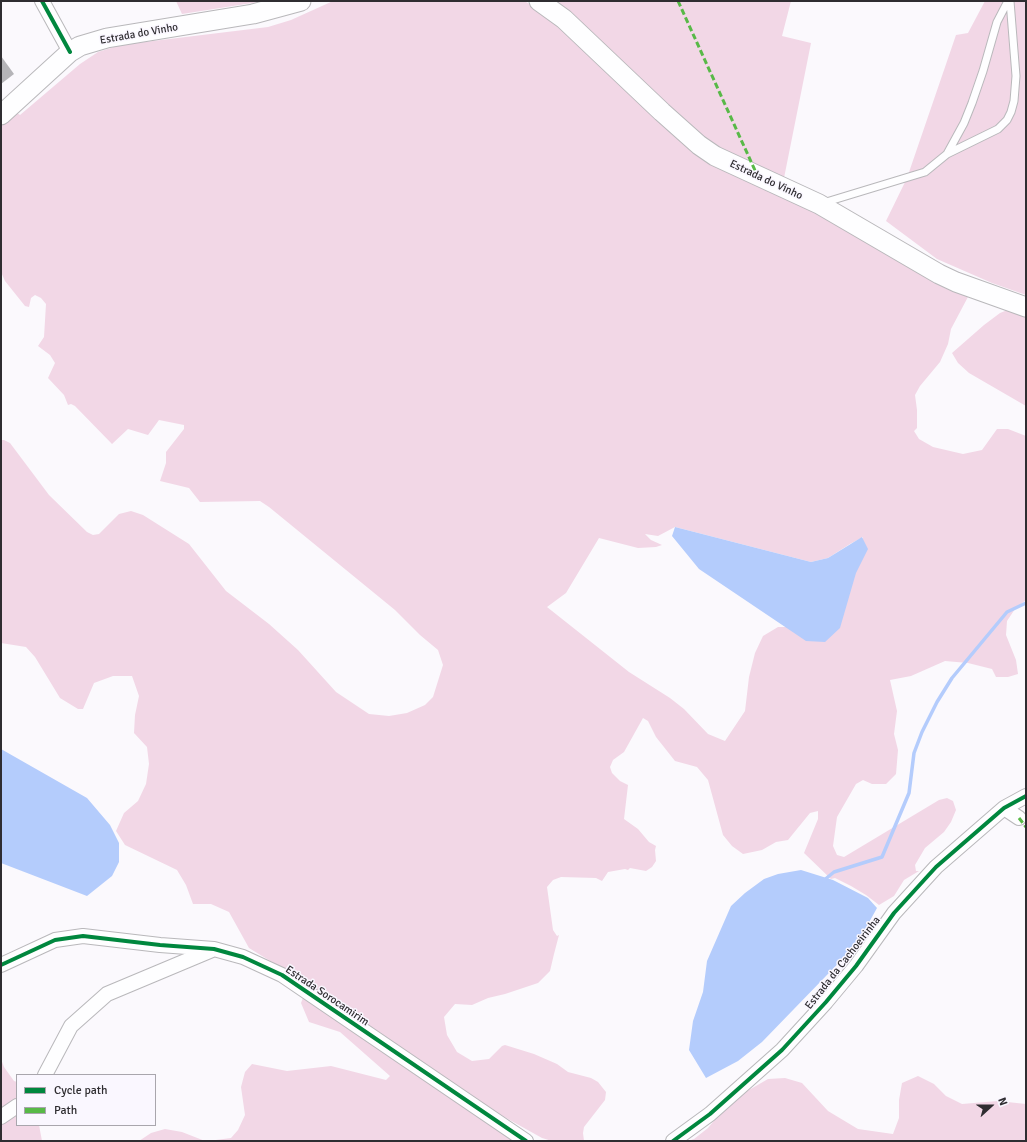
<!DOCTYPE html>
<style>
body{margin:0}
#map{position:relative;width:1027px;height:1142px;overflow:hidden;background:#fbf9fd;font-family:Signika,sans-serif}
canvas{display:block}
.frame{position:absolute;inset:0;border:2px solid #2f2d31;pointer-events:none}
.legend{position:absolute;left:16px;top:1074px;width:140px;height:52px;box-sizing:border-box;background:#faf7ff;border:1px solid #a9a6ad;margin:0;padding:5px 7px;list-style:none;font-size:12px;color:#2f2d31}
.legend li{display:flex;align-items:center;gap:8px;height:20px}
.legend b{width:20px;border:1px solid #a9a6ad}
.north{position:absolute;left:971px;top:1086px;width:40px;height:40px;-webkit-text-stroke:3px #faf7ff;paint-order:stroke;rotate:69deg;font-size:11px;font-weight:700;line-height:16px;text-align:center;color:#2f2d31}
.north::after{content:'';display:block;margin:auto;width:14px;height:18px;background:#2f2d31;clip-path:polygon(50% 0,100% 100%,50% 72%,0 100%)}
</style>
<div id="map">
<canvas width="1027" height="1142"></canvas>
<div class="frame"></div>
<ul class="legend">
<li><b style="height:5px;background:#00873e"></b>Cycle path</li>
<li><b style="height:5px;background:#58b947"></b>Path</li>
</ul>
<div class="north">N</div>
</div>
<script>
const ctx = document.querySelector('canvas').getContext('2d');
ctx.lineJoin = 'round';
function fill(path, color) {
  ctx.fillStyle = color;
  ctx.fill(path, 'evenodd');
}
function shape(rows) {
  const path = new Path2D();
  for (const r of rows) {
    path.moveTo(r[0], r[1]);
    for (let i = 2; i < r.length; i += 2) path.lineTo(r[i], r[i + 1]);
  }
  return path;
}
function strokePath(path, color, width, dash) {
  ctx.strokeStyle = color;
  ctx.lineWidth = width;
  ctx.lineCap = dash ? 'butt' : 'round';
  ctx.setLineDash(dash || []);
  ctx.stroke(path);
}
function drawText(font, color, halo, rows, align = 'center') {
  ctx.font = font + ' Signika,sans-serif';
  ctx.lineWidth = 3;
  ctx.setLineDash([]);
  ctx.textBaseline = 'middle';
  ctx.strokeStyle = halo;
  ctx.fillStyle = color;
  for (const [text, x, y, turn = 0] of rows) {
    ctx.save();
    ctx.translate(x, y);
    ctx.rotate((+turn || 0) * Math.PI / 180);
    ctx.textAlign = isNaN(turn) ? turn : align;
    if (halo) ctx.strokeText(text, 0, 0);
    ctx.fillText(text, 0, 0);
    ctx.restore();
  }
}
const green = shape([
 [176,1,265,1,182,14],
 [333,1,524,1,532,5,561,26,690,147,816,209,969,295,951,329,948,344,940,362,920,386,915,395,917,410,917,428,914,431,919,439,933,447,963,454,982,450,997,429,1008,429,1026,436,1026,600,1015,609,1007,621,1006,635,1016,660,1018,674,1008,677,996,677,992,669,968,663,945,661,911,676,890,680,897,711,894,734,898,750,896,774,886,784,872,784,863,780,856,784,837,817,833,846,837,855,844,857,939,800,947,798,953,801,956,810,951,822,944,832,925,848,915,865,916,871,919,871,904,880,894,896,879,905,866,895,851,886,835,878,831,879,804,853,818,819,818,811,810,813,788,840,776,842,762,850,743,854,732,846,723,835,708,780,697,767,675,761,656,737,648,721,643,718,624,752,613,760,610,767,612,773,620,781,628,785,624,819,638,829,649,842,656,846,655,850,656,861,652,867,646,871,630,868,628,870,625,869,608,872,602,881,596,878,561,877,553,880,547,887,553,930,557,936,559,935,554,954,550,971,538,983,505,994,488,998,472,1005,455,1004,444,1017,447,1035,457,1052,472,1061,489,1059,502,1046,505,1045,534,1054,557,1064,568,1072,591,1078,598,1082,606,1092,605,1100,584,1127,583,1133,584,1141,552,1141,542,1138,490,1109,518,1141,208,1141,231,1138,238,1130,245,1115,241,1087,245,1072,252,1064,287,1071,331,1066,386,1080,390,1076,340,1032,309,1022,301,1003,307,987,298,978,249,948,229,912,211,904,193,904,186,885,177,870,125,845,116,831,124,813,138,801,146,784,149,764,147,747,134,733,135,715,139,696,132,676,113,676,94,683,83,709,78,709,60,698,35,657,26,647,1,643,1,440,4,440,10,443,49,495,87,532,93,535,99,534,119,514,131,511,143,515,189,544,226,591,269,624,298,650,336,692,369,714,389,716,407,713,425,705,433,697,443,665,438,650,420,635,395,610,269,507,260,501,200,502,189,488,160,481,166,463,166,452,184,429,184,425,159,420,148,435,128,429,112,444,75,406,71,404,68,405,64,395,48,378,55,363,50,355,38,346,44,337,46,304,41,298,35,295,31,298,29,307,25,306,5,281,1,272,1,118,17,113,20,115,80,64,98,52,120,45,268,27,291,20],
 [675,527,811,562,828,558,850,544,863,537,861,542,795,627,778,627,763,636,755,653,749,677,745,711,725,741,708,734,684,709,670,698,629,672,547,607,566,593,599,538,638,548,656,547,662,545,651,540,645,534,658,536],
 [552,1,791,1,782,36,811,43,783,183,718,153],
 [985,1,1026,1,1026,295,992,283,937,259,886,221,907,178,956,35,968,33],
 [1010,309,1026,312,1026,406,969,373,958,363,952,353,984,325,1000,313],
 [1,1059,4,1067,14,1081,17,1082,17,1125,39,1125,42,1141,1,1141],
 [918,1076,934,1084,946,1096,962,1104,998,1101,1026,1104,1026,1141,688,1141,694,1139,708,1128,730,1101,768,1079,785,1078,802,1083,828,1111,858,1129,893,1134,899,1118,899,1100,902,1083],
 [165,1129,182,1132,205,1141,139,1141,151,1133]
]);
const water = shape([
 [675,527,811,562,828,558,862,537,868,549,856,573,840,628,825,642,806,641,699,569,672,536],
 [1,749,87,798,110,825,119,843,119,862,112,876,87,896,1,863],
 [801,870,833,880,868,898,877,908,857,944,762,1042,738,1061,706,1078,689,1050,693,1021,703,992,707,961,731,906,745,893,764,879,778,874]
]);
const stream = shape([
 [823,881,834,872,882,857,909,793,914,753,922,732,937,702,952,678,1007,612,1026,603]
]);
const building = shape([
 [1,56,14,74,1,84]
]);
const service = shape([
 [947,154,964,123,972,103,983,71,997,22,1008,1],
 [823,203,925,172,947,154,998,129,1007,120,1011,112,1014,101,1016,76,1010,1]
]);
const minor = shape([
 [42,1,70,52],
 [1004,808,1019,818],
 [1,965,55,940,83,936,160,945,214,949,243,957,282,975,526,1141],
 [45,1075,71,1026,107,994,212,950],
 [1,1117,17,1106],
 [673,1141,710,1114,782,1050,826,1002,856,966,894,913,936,867,1004,808,1026,796]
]);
const secondary = shape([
 [539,1,564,19,662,112,699,145,715,156,819,204,939,274,956,282,1026,307],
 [1,115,70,52,80,46,107,38,253,14,301,1]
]);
const quiet = shape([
 [678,1,758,177],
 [1019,818,1026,827]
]);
const cycleway = shape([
 [42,1,70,52],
 [1,965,55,940,83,936,160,945,214,949,243,957,282,975,526,1141],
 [673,1141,710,1114,782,1050,826,1002,856,966,894,913,936,867,1004,808,1026,796]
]);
const streetNames = [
 ["Estrada do Vinho",139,34,-10],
 ["Estrada do Vinho",766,180,25],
 ["Estrada da Cachoeirinha",843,963,-52],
 ["Estrada Sorocamirim",327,996,34]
];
fill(green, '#f2d7e6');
fill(water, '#b4ccfc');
strokePath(stream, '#b4ccfc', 3.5);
fill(building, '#b5b4b8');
strokePath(service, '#b9b8bb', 9);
strokePath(minor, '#b9b8bb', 16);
strokePath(secondary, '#b9b8bb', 21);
strokePath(service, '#fefeff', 7);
strokePath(minor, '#fefeff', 14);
strokePath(secondary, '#fefeff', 19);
strokePath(quiet, '#58b947', 3, [6, 3]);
strokePath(cycleway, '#00873e', 4);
drawText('11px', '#2f2d31', '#faf7ff', streetNames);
</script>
